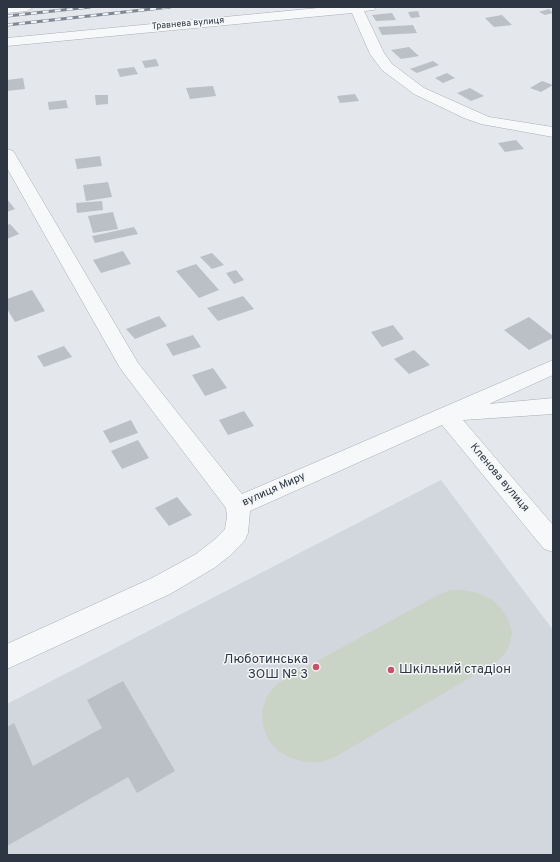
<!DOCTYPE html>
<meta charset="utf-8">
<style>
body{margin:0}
#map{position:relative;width:560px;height:862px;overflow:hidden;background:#e4e7eb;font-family:Overpass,sans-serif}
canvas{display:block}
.frame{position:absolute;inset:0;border:8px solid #2d3642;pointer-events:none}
</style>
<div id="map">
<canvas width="560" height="862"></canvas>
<div class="frame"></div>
</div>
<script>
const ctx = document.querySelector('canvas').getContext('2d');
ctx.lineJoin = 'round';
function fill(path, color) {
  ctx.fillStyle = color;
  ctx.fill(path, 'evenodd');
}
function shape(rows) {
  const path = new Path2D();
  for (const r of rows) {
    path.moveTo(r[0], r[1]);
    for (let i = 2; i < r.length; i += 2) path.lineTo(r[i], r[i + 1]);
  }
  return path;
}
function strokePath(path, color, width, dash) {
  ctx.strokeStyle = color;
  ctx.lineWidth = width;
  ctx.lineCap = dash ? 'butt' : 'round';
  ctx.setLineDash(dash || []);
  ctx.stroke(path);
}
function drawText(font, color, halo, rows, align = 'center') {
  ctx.font = font + ' Overpass,sans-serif';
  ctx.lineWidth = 3;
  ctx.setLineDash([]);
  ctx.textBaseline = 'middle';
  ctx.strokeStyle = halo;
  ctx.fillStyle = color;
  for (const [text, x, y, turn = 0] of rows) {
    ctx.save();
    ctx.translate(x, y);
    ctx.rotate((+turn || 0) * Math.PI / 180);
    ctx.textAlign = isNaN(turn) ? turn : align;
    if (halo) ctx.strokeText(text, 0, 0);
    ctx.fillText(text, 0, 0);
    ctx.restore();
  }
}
const built = shape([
 [441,480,553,630,553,855,7,855,7,704]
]);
const green = shape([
 [451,590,464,590,478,593,491,599,501,608,508,620,512,632,510,644,504,655,495,663,337,756,322,762,307,762,291,758,278,751,268,739,263,726,262,711,266,698,275,686,286,678,438,595]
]);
const building = shape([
 [549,9,553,13,545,15,539,12],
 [418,11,420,17,411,18,408,12],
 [392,13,396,20,376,21,372,15],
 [502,15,512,25,494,27,485,18],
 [413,25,417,33,382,35,378,27],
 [409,47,419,56,401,59,391,50],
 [156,59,159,66,145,68,142,61],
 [433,61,439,65,417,73,410,69],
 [134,67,138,74,120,77,117,69],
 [447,73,455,78,443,83,435,78],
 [23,78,25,89,7,91,7,80],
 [542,81,553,85,541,92,530,88],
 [213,86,216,96,190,99,186,88],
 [470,88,484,96,471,101,457,93],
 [355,94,359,101,340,103,337,96],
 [95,95,108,95,108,104,96,105],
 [66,100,68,108,49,110,48,102],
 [516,140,524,149,505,152,498,143],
 [100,156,102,166,77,169,75,159],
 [108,182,112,197,86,201,83,185],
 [7,199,15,209,7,212],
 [102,201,103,210,77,213,76,203],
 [113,212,118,229,93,233,88,216],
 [10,224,19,234,7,239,7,225],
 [134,227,138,234,95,243,92,236],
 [123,251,131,264,101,273,93,260],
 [212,253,224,265,212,269,200,257],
 [196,264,219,290,199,298,176,271],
 [236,270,244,280,234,284,226,273],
 [32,290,45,311,15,322,7,309,7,299],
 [243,296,254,309,218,321,207,308],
 [159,316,167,326,135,339,126,329],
 [529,317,553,336,553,338,529,350,504,330],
 [393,325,404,339,382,347,371,332],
 [193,335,201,347,173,356,166,344],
 [64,346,72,357,44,367,37,356],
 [414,350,430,365,409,374,394,359],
 [213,368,227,388,205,396,192,375],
 [244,411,254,426,228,435,219,420],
 [131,420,138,433,110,443,103,431],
 [138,440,149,458,122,469,111,451],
 [177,497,192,515,169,526,155,508],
 [123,681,175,771,137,793,128,777,7,846,7,727,14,723,33,766,102,728,87,700]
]);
const minor = shape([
 [7,7,34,7,27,11,7,13,7,7],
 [328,7,376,7,374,10,364,11,384,53,392,64,424,88,489,117,553,127,553,137,481,124,464,118,414,94,382,70,370,54,352,13,7,46,7,38,328,7],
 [7,149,13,151,15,154,138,363,242,494,553,360,553,375,489,404,553,398,553,414,463,420,553,525,553,552,544,549,442,425,250,511,248,533,245,540,232,554,214,568,170,594,7,669,7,644,152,578,196,554,214,540,225,529,227,517,226,508,120,368,7,168,7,149]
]);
const rail = shape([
 [7,16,90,7],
 [7,25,170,7]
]);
const markers = [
 [316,667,4,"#c6536a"],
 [391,670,4,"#c6536a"]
];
const farStreetnames = [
 ["Травнева вулиця",188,24,-5]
];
const streetNames = [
 ["Кленова вулиця",499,478,50],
 ["вулиця Миру",274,490,-24]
];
const nearPoinames = [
 ["Люботинська",308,660],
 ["ЗОШ № 3",308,675],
 ["Шкільний стадіон",399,670,"left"]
];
fill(built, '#d2d6dd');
fill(green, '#cad4c6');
fill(building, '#bbc0c7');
strokePath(minor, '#a9aeb5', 1);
fill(minor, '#f6f8f9');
strokePath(rail, '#7e8793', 3);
strokePath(rail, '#f4f6f8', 2, [6]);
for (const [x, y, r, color] of markers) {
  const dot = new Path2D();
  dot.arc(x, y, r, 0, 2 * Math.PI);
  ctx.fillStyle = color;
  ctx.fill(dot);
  strokePath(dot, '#f4f6f8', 1.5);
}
drawText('9px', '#2d3642', '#f4f6f8', farStreetnames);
drawText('11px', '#2d3642', '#f4f6f8', streetNames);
drawText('13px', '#2d3642', '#f4f6f8', nearPoinames, 'right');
</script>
